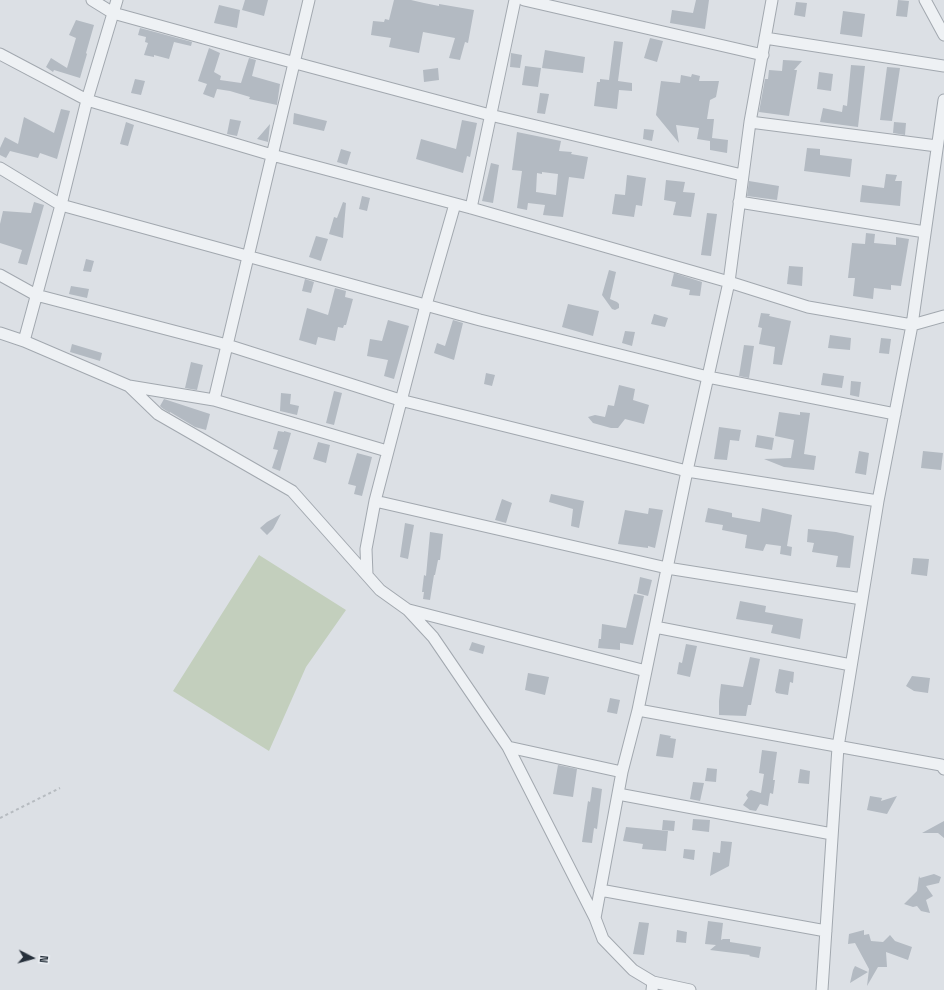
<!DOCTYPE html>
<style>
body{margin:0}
#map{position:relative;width:944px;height:990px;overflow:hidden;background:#dce0e5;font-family:"Space Grotesk",sans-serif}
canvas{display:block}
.north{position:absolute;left:12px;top:938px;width:40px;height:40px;-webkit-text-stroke:3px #ebeff3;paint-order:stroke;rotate:96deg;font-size:11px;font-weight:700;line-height:16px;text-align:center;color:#26303b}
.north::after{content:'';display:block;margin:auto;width:14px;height:18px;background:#26303b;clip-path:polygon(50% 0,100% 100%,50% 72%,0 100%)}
</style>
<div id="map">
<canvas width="944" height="990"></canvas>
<div class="north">N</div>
</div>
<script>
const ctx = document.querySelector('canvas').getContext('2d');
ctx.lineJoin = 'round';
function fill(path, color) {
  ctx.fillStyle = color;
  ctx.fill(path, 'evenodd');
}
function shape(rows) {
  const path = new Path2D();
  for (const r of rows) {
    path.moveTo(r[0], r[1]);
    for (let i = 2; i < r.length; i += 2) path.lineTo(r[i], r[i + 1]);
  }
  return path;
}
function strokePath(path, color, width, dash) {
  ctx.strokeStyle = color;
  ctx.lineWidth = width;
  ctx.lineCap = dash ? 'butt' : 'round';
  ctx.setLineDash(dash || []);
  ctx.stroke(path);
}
const green = shape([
 [259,555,346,610,306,667,269,751,173,691]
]);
const building = shape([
 [245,0,268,0,264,16,242,10],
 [394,0,411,0,424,3,439,6,439,4,474,10,468,43,465,42,460,60,449,58,455,38,423,32,419,53,389,47,391,38,371,35,373,21,384,22,385,19,389,20],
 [696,0,709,0,705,29,670,23,672,10,693,13],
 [898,0,909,1,907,17,896,16],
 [796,2,807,3,805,17,794,15],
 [219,5,240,10,237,28,214,23],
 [843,11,865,14,862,37,840,34],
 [76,20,94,25,86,53,87,54,80,78,54,70,53,72,46,67,51,58,67,68,76,38,69,35],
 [140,28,192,42,191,46,174,42,169,59,154,55,154,57,144,55,148,43,145,42,146,37,138,35],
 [650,38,663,41,657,62,644,58],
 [614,41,623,42,618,81,632,83,632,91,619,90,617,109,594,106,597,82,600,82,600,79,609,80],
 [209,48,220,53,214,72,221,76,220,80,241,83,249,58,256,60,252,76,280,84,277,105,249,99,250,97,230,91,217,89,214,98,203,94,207,84,198,81],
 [545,50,585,57,583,73,542,68],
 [511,53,522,55,520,68,510,67],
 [783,60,802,61,794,70,797,70,789,116,759,112,765,79,768,79,769,70,782,71],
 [851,65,865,66,858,127,820,122,823,108,842,112,843,105,847,106],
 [525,66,541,68,538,87,522,85],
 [887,67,900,68,892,121,880,120],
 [438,68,439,80,424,82,423,70],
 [819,72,833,74,831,91,817,89],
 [692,74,700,76,699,81,719,81,716,97,710,100,707,119,714,119,712,138,728,140,727,153,710,150,710,141,697,139,699,128,676,125,679,143,656,115,661,81,680,83,681,75,691,77],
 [135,79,145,81,141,95,131,93],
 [540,93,549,94,545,114,537,113],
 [61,109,70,111,57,159,40,153,38,158,10,151,6,158,0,155,0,148,5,137,18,144,24,117,54,133],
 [294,113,327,121,324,131,293,124],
 [230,119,241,121,237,136,227,134],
 [462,120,477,123,470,157,467,156,463,173,416,159,421,139,456,149],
 [126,122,134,125,128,146,120,144],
 [894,122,906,123,905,135,893,133],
 [270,124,268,142,257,139],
 [644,129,654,130,652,141,643,139],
 [517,132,561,141,559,151,572,152,571,154,588,157,584,179,569,177,563,217,543,215,545,205,528,203,527,210,517,208,522,171,512,170],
 [542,172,558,174,556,195,536,192,537,173,542,174],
 [807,148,820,149,820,155,852,159,850,177,804,171],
 [341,149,351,152,347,165,337,162],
 [491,163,499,165,493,203,482,201],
 [886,174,897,175,895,181,902,181,900,206,860,202,862,185,884,188],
 [627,175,646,178,642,206,636,205,634,217,612,214,615,194,625,195],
 [666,180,685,182,683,192,695,193,691,217,673,215,676,202,664,200],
 [749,181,779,186,777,200,747,196],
 [362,196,370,198,367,211,359,209],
 [34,202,44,205,27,265,18,263,22,250,0,243,0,224,3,211,31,213],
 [343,202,346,203,343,238,329,234,334,217,337,218],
 [707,213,717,214,711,256,701,255],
 [866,233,875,234,874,243,896,245,896,237,909,239,901,286,891,285,891,290,874,288,873,299,853,296,855,278,848,278,852,243,865,244],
 [316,236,328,239,321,261,309,257],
 [86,259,94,261,91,272,83,271],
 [789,266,803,267,802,286,787,284],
 [609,270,616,272,610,299,617,302,619,304,619,308,615,310,612,309,602,295],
 [674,273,702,282,700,296,689,295,690,290,671,286],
 [305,279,314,282,311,293,302,291],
 [71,286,89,289,87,298,69,294],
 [335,288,346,291,345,297,353,299,346,325,344,325,343,328,338,327,335,341,318,337,316,345,299,340,307,308,328,315],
 [568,304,599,311,593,336,562,327],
 [761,313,770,314,769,316,791,321,782,365,773,364,775,347,759,344,762,328,758,327],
 [654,314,668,318,665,327,651,324],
 [388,320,409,326,394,379,384,376,388,360,367,356,370,339,382,341],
 [453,320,463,323,454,360,434,353,437,343,445,346],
 [625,331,635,332,632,346,622,343],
 [830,335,851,338,850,350,828,348],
 [881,338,891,339,889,354,879,353],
 [72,344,102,353,100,361,70,352],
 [744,345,754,346,749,378,739,376],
 [191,362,203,365,197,390,185,388],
 [486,373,495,375,492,386,484,384],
 [823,373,844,376,842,388,821,385],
 [851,381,861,382,859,397,850,395],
 [619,385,635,389,633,400,649,405,644,424,625,419,618,428,611,428,593,423,588,417,595,415,605,417,608,405,614,406],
 [334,391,342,393,334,425,326,423],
 [281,393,291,394,290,404,299,406,297,415,280,411],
 [164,399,210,414,206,430,195,427,170,412,170,413,162,408,160,406],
 [779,412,800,415,800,412,810,413,804,454,816,456,814,470,784,467,764,459,791,458,794,440,775,436],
 [719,427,741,430,739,441,730,440,727,460,714,459],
 [278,431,284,432,284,431,291,433,280,471,272,468,278,450,273,449],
 [757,435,774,438,772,450,755,447],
 [318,442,330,445,326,463,313,459],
 [859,451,869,453,866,475,855,473],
 [923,451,943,453,941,470,921,468],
 [357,453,372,457,362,496,354,494,356,486,348,484],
 [551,494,584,501,579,528,571,526,573,509,549,502],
 [502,499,512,503,506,523,495,520],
 [649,508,663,510,655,548,648,546,648,548,618,544,625,510,648,514],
 [708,508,732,513,732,517,760,522,762,508,792,515,787,546,792,547,791,556,780,554,781,546,766,544,763,551,745,548,747,535,722,530,723,525,705,522],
 [281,514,273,529,267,535,260,528,267,522],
 [405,523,414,525,408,559,400,557],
 [808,529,836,532,854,536,850,568,836,567,838,556,812,552,814,543,807,542],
 [430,532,443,534,440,560,438,560,435,575,434,575,430,600,423,599,424,592,422,592,424,575,426,576],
 [913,558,929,559,927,576,911,574],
 [640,577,652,580,648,596,637,593],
 [634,594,644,596,633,645,620,643,620,650,598,648,599,639,601,639,602,624,626,628],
 [740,601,766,606,765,612,803,619,800,639,771,633,773,625,736,619],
 [472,642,485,646,483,654,469,650],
 [686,644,697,646,690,677,677,674,679,662,682,663],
 [750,657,760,659,751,705,748,705,746,716,719,715,719,701,721,684,743,687],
 [779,669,794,672,793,683,790,682,788,695,776,693,776,692,775,691],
 [528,673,549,677,545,695,525,690],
 [912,676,930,678,928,693,914,691,906,686],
 [610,698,620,700,617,714,607,712],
 [660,734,671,736,670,738,676,739,673,758,656,756],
 [762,750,777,752,773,780,775,780,773,794,770,793,768,806,760,804,756,811,750,810,743,805,748,798,746,795,749,791,751,790,761,793,764,774,759,773],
 [558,765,577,769,573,797,553,794],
 [707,768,717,769,716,782,705,781],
 [800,769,810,771,809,784,798,783],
 [693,782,704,783,700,801,690,799],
 [592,787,602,789,597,829,594,828,592,843,582,842,588,801,590,802],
 [870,796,882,798,881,801,897,796,887,814,867,810],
 [693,819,710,820,709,832,692,830],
 [663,820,675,821,674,831,662,830],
 [944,821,944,838,938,833,922,833],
 [626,827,668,831,666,851,642,849,643,844,623,841],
 [721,841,732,842,729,866,710,876,713,852,720,853],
 [684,849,695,850,694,860,683,858],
 [934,874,941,877,939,883,926,886,933,896,926,900,930,913,921,911,917,906,913,907,904,904,917,891,919,876,920,878],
 [708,921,723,923,721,940,723,939,730,939,730,942,761,947,759,958,749,956,750,955,710,950,716,945,705,944],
 [639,922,649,923,644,955,633,954],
 [677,930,687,932,686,943,676,942],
 [864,930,864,935,869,934,871,941,883,942,890,935,895,941,912,947,908,960,886,952,887,967,878,967,867,986,869,969,855,943,848,944,849,934],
 [855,966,868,972,850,983,853,970]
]);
const path = shape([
 [0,818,60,788]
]);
const street = shape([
 [92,0,113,13,247,50,490,115,742,175],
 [524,0,763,55],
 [925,0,944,35],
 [765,38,944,66],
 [0,54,87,100,272,155,471,208,729,282,808,307,912,325,944,316],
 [750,122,937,146],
 [0,168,61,205,480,320,708,377,895,414],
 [739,202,925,232],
 [471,208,515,0],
 [0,275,36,295,227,345,400,400,687,471,878,501],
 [0,333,24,341,129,386,214,400,387,451],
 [24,341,61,205,87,100,117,0],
 [129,386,158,414,292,491,380,590,408,610,433,637,508,747,595,918,603,939,633,970,653,982,652,990],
 [214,400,309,0],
 [375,501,667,568,862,599],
 [367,575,366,549,375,501,426,305,455,204],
 [409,610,646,671],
 [655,627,851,665],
 [638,710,941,765,944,769],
 [508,747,622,772],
 [618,794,832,834],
 [600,890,826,931],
 [595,918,622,772,638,710,687,471,729,282,750,122,772,0],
 [653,982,690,990],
 [822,990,838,747,878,501,912,325,944,100]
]);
fill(green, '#c3cfbd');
fill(building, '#b3bac2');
strokePath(street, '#a2a8af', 13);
strokePath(path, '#b6bbc0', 2, [3, 3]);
strokePath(street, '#eef1f4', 11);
</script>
